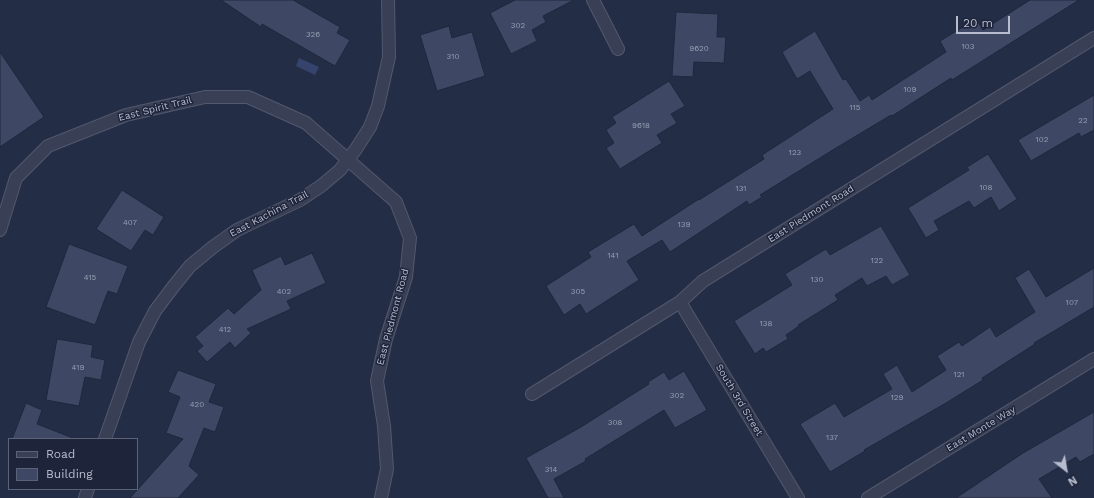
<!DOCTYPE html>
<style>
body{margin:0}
#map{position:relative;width:1094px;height:498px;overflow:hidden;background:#242d46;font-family:"Work Sans",sans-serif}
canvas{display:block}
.legend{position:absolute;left:8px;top:438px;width:130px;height:52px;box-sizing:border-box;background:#1e253b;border:1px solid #5b6176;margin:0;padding:5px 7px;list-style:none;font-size:12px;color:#b7bcce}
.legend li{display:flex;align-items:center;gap:8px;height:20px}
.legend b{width:20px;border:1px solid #5b6176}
.north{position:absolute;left:1046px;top:450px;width:40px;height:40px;-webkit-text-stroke:3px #1e253b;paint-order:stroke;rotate:149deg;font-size:11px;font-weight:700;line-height:16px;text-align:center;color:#b7bcce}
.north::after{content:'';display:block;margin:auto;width:14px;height:18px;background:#b7bcce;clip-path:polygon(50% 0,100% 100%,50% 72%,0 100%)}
.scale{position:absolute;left:956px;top:16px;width:54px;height:18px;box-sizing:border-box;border:2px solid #b7bcce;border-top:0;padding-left:5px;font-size:12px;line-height:14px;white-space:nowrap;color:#b7bcce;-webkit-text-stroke:3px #1e253b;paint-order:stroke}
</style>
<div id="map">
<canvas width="1094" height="498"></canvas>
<ul class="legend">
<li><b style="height:5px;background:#394055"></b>Road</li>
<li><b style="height:11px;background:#3e4864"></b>Building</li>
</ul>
<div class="north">N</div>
<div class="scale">20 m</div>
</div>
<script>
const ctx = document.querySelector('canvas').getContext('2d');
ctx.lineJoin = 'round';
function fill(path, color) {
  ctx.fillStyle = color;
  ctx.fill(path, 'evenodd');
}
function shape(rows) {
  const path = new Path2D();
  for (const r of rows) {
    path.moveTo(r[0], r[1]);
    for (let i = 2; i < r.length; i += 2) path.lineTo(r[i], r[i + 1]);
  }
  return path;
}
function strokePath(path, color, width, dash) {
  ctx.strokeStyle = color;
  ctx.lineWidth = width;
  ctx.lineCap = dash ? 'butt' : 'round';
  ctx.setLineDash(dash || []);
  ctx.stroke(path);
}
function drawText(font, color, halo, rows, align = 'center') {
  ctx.font = font + ' "Work Sans",sans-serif';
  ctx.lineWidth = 3;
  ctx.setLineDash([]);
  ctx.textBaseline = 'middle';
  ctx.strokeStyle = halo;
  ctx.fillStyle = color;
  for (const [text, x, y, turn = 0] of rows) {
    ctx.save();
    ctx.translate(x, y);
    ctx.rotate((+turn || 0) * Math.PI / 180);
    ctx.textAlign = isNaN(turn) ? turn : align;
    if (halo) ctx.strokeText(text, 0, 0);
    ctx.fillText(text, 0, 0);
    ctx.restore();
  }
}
const water = shape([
 [299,58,319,67,315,75,296,66]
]);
const building = shape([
 [221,0,293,0,340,27,337,33,350,40,335,66,262,24,261,27,221,0],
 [515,0,574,0,543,16,546,22,532,30,537,41,511,54,490,13,515,0],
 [1030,0,1079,0,952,80,951,78,892,116,891,115,836,148,760,195,762,197,749,205,747,201,670,252,662,240,627,261,639,280,586,314,580,304,564,315,546,286,591,257,588,252,634,224,642,236,699,199,699,200,764,159,762,155,833,109,810,71,797,79,782,52,815,31,843,80,846,79,860,101,869,95,872,100,946,52,940,41,976,19,983,30,1030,0],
 [676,12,718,14,717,37,726,37,724,63,694,62,693,77,672,76,676,12],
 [449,26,452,38,472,32,485,76,437,91,420,35,449,26],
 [0,52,44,117,0,147,0,52],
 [669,81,685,106,671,114,677,123,657,135,662,143,620,169,606,148,614,143,606,130,616,123,612,117,669,81],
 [1094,95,1094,130,1081,137,1079,133,1031,161,1018,140,1094,95],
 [988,154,1017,199,999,211,991,197,974,208,969,201,934,221,939,230,926,238,908,208,969,170,967,167,988,154],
 [122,190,164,217,153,235,145,230,131,251,96,229,122,190],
 [881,226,910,275,892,285,886,276,867,286,862,278,835,295,838,300,798,325,799,326,786,335,788,339,766,352,763,348,755,354,734,321,792,285,785,274,826,249,830,255,881,226],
 [69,244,128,266,117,294,108,291,95,325,46,307,69,244],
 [312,253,326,283,287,301,291,309,247,329,251,333,235,348,230,342,207,362,197,351,203,346,195,337,228,308,234,314,261,290,252,270,281,256,285,265,312,253],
 [1094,268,1094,307,1034,343,1035,344,982,378,983,380,946,403,864,450,865,451,830,472,800,424,835,403,844,417,892,389,883,374,897,365,912,392,946,370,937,356,959,342,962,346,990,327,996,337,1035,312,1015,278,1029,269,1046,297,1094,268],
 [57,339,93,345,91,357,105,360,101,380,85,377,79,406,46,400,57,339],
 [178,370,216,384,209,402,224,407,215,432,204,428,189,466,199,475,178,498,130,498,183,439,166,433,180,397,168,392,178,370],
 [684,371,707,410,675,428,664,410,585,459,586,461,554,479,564,498,548,498,526,458,581,427,649,384,648,382,664,372,669,380,684,371],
 [26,403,42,410,37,424,73,438,73,439,12,439,26,403],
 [1094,412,1094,454,1080,462,1076,457,1039,479,1052,498,956,498,1023,453,1094,412]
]);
const minor = shape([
 [593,0,618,49],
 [0,230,16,178,48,146,126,115,205,97,248,97,306,123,396,202,410,238,406,277,386,339,377,381,384,426,387,469,381,498],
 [680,302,798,498],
 [532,394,680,302,703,281,1094,38],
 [105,439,139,342,155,311,173,287,190,266,213,247,237,230,300,200,321,186,340,170,356,149,370,127,378,106,389,57,388,0],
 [85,498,88,489],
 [868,498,1094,359]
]);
const numberNames = [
 ["302",518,26],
 ["326",313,35],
 ["103",968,47],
 ["9620",699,49],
 ["310",453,57],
 ["109",910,90],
 ["115",855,108],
 ["22",1083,121],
 ["9618",641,126],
 ["102",1042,140],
 ["123",795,153],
 ["108",986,188],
 ["131",741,189],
 ["407",130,223],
 ["139",684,225],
 ["141",613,256],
 ["122",877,261],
 ["415",90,278],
 ["130",817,280],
 ["402",284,292],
 ["305",578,292],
 ["107",1072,303],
 ["138",766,324],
 ["412",225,330],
 ["419",78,368],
 ["121",959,375],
 ["302",677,396],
 ["129",897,398],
 ["420",197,405],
 ["308",615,423],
 ["137",832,438],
 ["314",551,470]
];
const streetNames = [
 ["East Spirit Trail",155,109,-14],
 ["East Kachina Trail",269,214,-28],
 ["East Piedmont Road",811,214,-32],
 ["East Piedmont Road",393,317,-75],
 ["South 3rd Street",739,400,59],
 ["East Monte Way",981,429,-31]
];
fill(water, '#35436d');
fill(building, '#3e4864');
strokePath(building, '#20273d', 1);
strokePath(minor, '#52586d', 14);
strokePath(minor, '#394055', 12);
drawText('8px', '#999fb4', null, numberNames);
drawText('10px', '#b7bcce', '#1e253b', streetNames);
</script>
